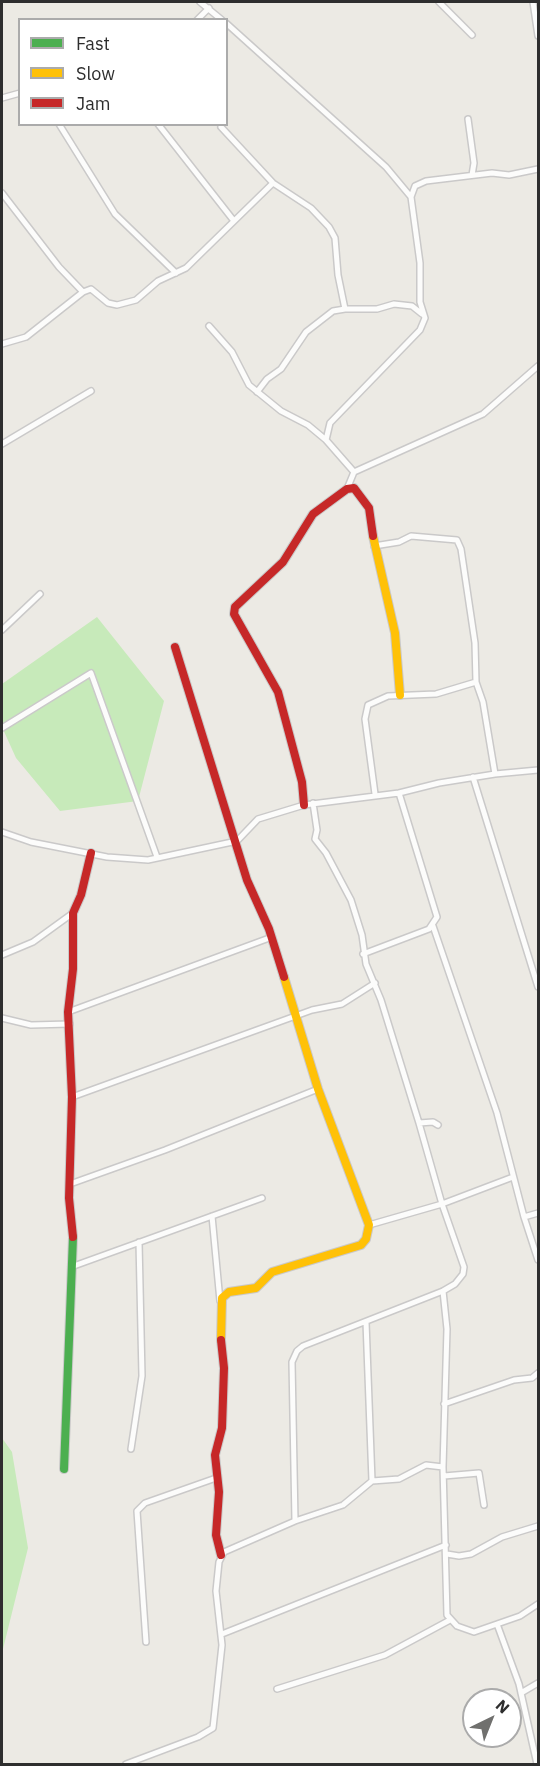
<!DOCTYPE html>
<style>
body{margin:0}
#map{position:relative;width:540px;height:1766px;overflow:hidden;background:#eceae4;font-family:"IBM Plex Sans",sans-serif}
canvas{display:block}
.frame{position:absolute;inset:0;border:3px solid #2e2e2e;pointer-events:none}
.legend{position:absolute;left:18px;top:18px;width:210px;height:108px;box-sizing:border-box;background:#fff;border:2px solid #ababab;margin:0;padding:8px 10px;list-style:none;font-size:18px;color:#2e2e2e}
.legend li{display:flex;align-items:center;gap:12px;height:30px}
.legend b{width:30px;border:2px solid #ababab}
.north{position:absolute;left:462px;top:1688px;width:60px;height:60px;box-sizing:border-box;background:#fff;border:2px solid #ababab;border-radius:50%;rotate:43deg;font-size:16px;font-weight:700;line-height:24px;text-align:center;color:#2e2e2e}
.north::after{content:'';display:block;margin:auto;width:21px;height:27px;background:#70706e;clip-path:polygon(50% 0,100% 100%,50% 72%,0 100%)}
</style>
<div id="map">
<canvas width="540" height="1766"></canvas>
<div class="frame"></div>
<ul class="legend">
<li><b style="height:8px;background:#4caf50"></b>Fast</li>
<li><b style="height:8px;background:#ffc107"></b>Slow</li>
<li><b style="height:8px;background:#c62828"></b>Jam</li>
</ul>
<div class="north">N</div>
</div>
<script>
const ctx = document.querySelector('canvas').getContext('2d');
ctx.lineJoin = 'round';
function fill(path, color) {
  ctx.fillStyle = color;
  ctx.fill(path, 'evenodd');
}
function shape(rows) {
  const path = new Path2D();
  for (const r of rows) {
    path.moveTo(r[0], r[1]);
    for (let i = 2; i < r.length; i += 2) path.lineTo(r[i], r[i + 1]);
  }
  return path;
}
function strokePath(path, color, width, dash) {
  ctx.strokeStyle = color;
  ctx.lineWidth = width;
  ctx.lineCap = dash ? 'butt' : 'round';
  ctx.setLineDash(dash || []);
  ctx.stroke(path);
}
const green = shape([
 [97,617,164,701,138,801,60,811,16,758,2,727,2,684],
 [2,1438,12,1452,28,1548,2,1653]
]);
const street = shape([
 [200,2,222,20],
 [439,2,472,35],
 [533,2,538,36],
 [197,20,209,8],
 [226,23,386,167,411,197],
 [2,98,20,93],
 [468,119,474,163,472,175],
 [59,124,115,214,176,273],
 [158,124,234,221],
 [221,127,273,183,311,208,329,227,335,238,338,275,345,309,377,309,394,304,412,306,422,314],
 [2,193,59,267,83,292],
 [209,326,232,352,249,385,281,411,308,425,326,440],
 [2,344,26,337,83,292,91,289,108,303,117,305,136,300,158,281,186,268,273,183],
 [257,392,267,379,281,369,306,332,333,311,345,309],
 [2,444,91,391],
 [354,472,326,440,330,423,420,330,425,318,420,302,420,263,411,197,415,186,426,181,492,173,509,175,538,169],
 [347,489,354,472,483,414,538,366],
 [374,546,399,542,411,536,457,540,461,549,475,643,476,682,483,702,495,774],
 [2,630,40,594],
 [2,728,91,673,157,857],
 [473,777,538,987],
 [375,794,365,719,368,705,388,696,436,694,476,682],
 [313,803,317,830,315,839,326,853,351,900,362,935,366,964,381,1000,419,1123,433,1122,438,1125],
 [2,832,31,842,107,857,148,860,237,841,258,819,304,805,399,793,439,783,495,774,538,770],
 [433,926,497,1113,524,1217,538,1260],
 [363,954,429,929,437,917,399,793],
 [2,955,33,942,73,913],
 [68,1012,272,937],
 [2,1018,31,1025,70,1024],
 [72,1097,312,1010,342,1004,375,983],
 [70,1184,165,1150,318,1089],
 [212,1216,220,1301],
 [524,1217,538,1213],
 [369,1225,442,1204,419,1123],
 [71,1267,262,1198],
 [443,1291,447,1329,443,1467,447,1615,457,1626,474,1632,520,1616,538,1604],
 [366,1322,372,1481],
 [444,1404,514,1380,532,1378,538,1373],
 [131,1449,142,1376,139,1242],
 [444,1476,479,1473,484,1505],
 [295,1521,292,1362,297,1351,303,1346,443,1291,455,1284,463,1274,464,1267,442,1204,513,1177],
 [447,1554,459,1556,471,1554,502,1537,538,1526],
 [497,1624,519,1684,537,1764],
 [222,1634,446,1545],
 [146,1642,137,1511,145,1503,216,1478],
 [277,1689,385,1655,450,1620],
 [521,1693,538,1683],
 [126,1764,198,1737,213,1728,222,1645,216,1591,219,1562,224,1552,295,1521,343,1505,372,1481,399,1479,426,1465,443,1467]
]);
const fast = shape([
 [64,1469,73,1237]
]);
const slow = shape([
 [373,536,395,633,400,695],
 [221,1340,222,1298,229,1292,256,1288,272,1272,361,1245,366,1239,369,1225,318,1089,284,977]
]);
const jam = shape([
 [175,647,247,880,269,929,284,977],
 [304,805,302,782,278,692,234,614,235,607,283,562,313,514,347,489,354,488,369,508,373,536],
 [73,1237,69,1198,72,1097,68,1012,73,969,73,913,81,895,91,853],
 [221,1340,224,1368,222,1428,215,1455,219,1492,216,1535,221,1555]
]);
fill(green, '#c7eaba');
strokePath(street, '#cac9c9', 8);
strokePath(fast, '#cac9c9', 10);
strokePath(slow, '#cac9c9', 10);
strokePath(jam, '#cac9c9', 10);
strokePath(street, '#fcfcfb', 5);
strokePath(fast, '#4caf50', 8);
strokePath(slow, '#ffc107', 8);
strokePath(jam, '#c62828', 8);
</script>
